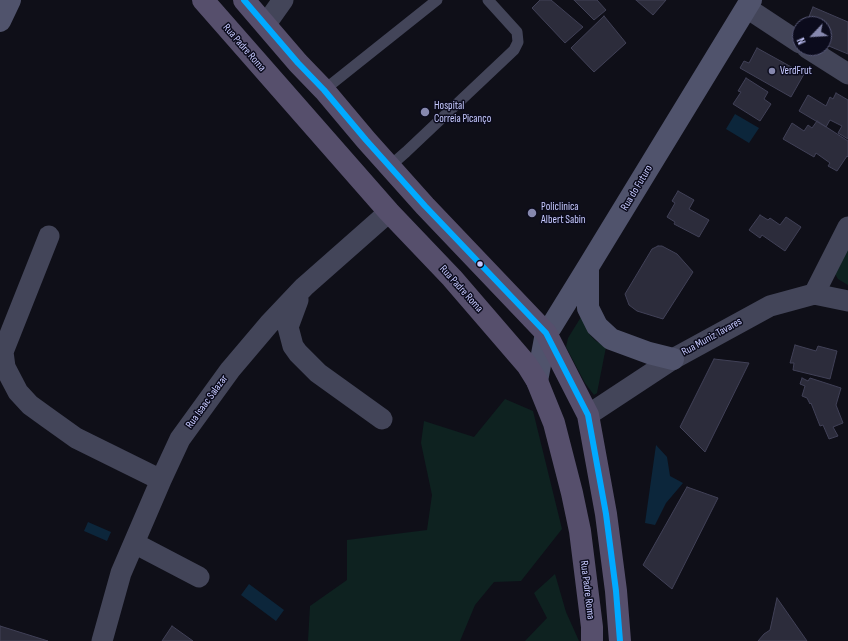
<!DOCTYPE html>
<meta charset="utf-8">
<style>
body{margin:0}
#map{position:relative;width:848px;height:641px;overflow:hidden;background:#0f0f18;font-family:"Sofia Sans Condensed",sans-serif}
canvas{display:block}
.north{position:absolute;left:792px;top:16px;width:40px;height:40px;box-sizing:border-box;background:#0b0b1c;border:1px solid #565776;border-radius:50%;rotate:245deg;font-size:11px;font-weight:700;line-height:16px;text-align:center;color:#c6c9fe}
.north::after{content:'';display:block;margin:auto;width:14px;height:18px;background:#8688ae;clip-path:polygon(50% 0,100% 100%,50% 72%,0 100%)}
</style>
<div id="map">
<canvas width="848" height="641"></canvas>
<div class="north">N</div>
</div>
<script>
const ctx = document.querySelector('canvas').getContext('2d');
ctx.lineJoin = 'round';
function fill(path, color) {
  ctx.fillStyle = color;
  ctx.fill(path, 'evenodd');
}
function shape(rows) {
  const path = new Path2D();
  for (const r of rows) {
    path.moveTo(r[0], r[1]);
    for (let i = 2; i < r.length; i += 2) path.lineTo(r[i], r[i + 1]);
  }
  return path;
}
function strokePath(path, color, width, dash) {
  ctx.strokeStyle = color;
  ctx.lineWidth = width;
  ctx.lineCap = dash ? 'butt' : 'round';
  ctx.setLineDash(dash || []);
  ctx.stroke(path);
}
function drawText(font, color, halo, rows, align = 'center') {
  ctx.font = font + ' "Sofia Sans Condensed",sans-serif';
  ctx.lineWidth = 3;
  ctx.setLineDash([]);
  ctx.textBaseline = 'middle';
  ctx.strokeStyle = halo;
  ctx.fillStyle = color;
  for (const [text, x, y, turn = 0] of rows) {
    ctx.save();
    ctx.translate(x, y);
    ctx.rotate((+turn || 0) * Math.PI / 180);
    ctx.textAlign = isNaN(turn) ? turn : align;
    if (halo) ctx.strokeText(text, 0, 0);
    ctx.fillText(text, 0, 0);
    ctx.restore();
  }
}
const green = shape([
 [848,236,848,285,838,279,834,272],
 [581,317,590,335,596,341,606,347,597,393,594,395,585,383,566,347,568,338],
 [505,399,533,411,562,529,521,581,494,582,475,605,460,641,308,641,310,606,347,580,347,540,427,530,432,495,421,443,424,421,474,437],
 [555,574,566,612,579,641,525,641,547,618,534,593]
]);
const water = shape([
 [735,114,759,128,749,143,726,129],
 [656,445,667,457,670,476,683,483,666,503,655,525,645,523],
 [88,522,111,532,107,541,84,531],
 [249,584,284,610,276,621,241,595]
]);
const building = shape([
 [540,0,551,0,583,27,565,43,532,8,540,0],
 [574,0,597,0,606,10,594,20,574,0],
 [636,0,666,0,653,15,636,0],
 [813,7,848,22,848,54,824,44,824,24,806,24,813,7],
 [604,16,626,43,594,72,571,48,604,16],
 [757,48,804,74,791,97,740,68,744,61,749,63,757,48],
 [746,78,768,92,764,99,771,104,760,121,733,104,741,92,738,91,746,78],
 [836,93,848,100,848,139,838,133,842,126,830,120,826,127,799,111,808,95,826,106,830,97,833,99,836,93],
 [817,121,848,141,848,157,847,156,837,171,828,166,830,163,816,153,814,157,783,139,792,123,804,131,808,125,812,128,817,121],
 [678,191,694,200,689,209,709,220,699,237,674,224,675,222,667,217,675,203,672,201,678,191],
 [760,215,768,220,770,218,780,225,786,217,801,227,785,251,762,235,760,238,749,230,760,215],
 [658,246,662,246,677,254,693,272,663,319,637,311,629,305,625,294,652,249,658,246],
 [795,345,816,351,818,346,837,351,830,379,793,370,794,363,790,363,795,345],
 [714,359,749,363,705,452,680,427,714,359],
 [802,378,808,381,810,378,841,388,836,405,843,423,833,427,838,436,829,439,823,425,820,426,811,403,810,404,807,398,802,396,805,386,800,384,802,378],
 [687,487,718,498,672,589,643,565,687,487],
 [777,598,807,641,758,641,764,634,770,630,777,598],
 [0,626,48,641,0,641,0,626],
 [172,626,193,641,162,641,172,626]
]);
const lane = shape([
 [324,90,437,0],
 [390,166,406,152,514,50,518,42,517,32,488,0]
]);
const street = shape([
 [747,8,800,43],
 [266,24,283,0],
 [807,48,848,74],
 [49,236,3,352,5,367,18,392,30,405,48,418,76,438,161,480],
 [814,294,848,227],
 [298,300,288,327,293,346,298,353,318,373,382,419],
 [588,415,673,359,770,306,814,294,848,301],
 [134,543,199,577],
 [102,641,121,573,161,480,180,439,230,370,269,324,304,287,389,212]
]);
const secondary = shape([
 [0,21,10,0],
 [588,267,588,308,597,326,611,339,649,353,673,359],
 [537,381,546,333,551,327,588,267,751,0]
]);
const primary = shape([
 [203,0,389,212,452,278,527,365,537,381,554,423,572,493,580,531,592,627,592,641],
 [244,0,298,63,324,90,366,140,425,206,546,333,588,415,606,514,616,591,620,641]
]);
const bus1 = shape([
 [244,0,298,63,324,90,366,140,425,206,546,333,588,415,606,514,616,591,620,641]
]);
const markers = [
 [772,71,4,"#8688ae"],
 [425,112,5,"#8688ae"],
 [532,213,5,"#8688ae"],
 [480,264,3.5,"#c6c9fe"]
];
const streetNames = [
 ["Rua Padre Roma",244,48,49],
 ["Rua do Futuro",637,188,-59],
 ["Rua Padre Roma",461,289,48],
 ["Rua Muniz Tavares",712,337,-29],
 ["Rua Isaac Salazar",207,402,-54],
 ["Rua Padre Roma",587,590,83]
];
const poiNames = [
 ["VerdFrut",780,71],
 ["Hospital",434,106],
 ["Correia Picanço",434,119],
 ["Policlinica",541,207],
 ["Albert Sabin",541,220]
];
fill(green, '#0e2220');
fill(water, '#0c263b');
fill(building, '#2c2c3b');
strokePath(building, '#414157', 1);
strokePath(lane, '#434559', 11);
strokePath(street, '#434559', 21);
strokePath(secondary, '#50536c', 22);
strokePath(primary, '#564f6c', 22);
strokePath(bus1, '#0af', 6);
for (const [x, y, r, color] of markers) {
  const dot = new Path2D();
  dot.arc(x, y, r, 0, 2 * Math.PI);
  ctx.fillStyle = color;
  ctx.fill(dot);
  strokePath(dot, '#0b0b1c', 1.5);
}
drawText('11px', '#c6c9fe', '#0b0b1c', streetNames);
drawText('11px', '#c6c9fe', '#0b0b1c', poiNames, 'left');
</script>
